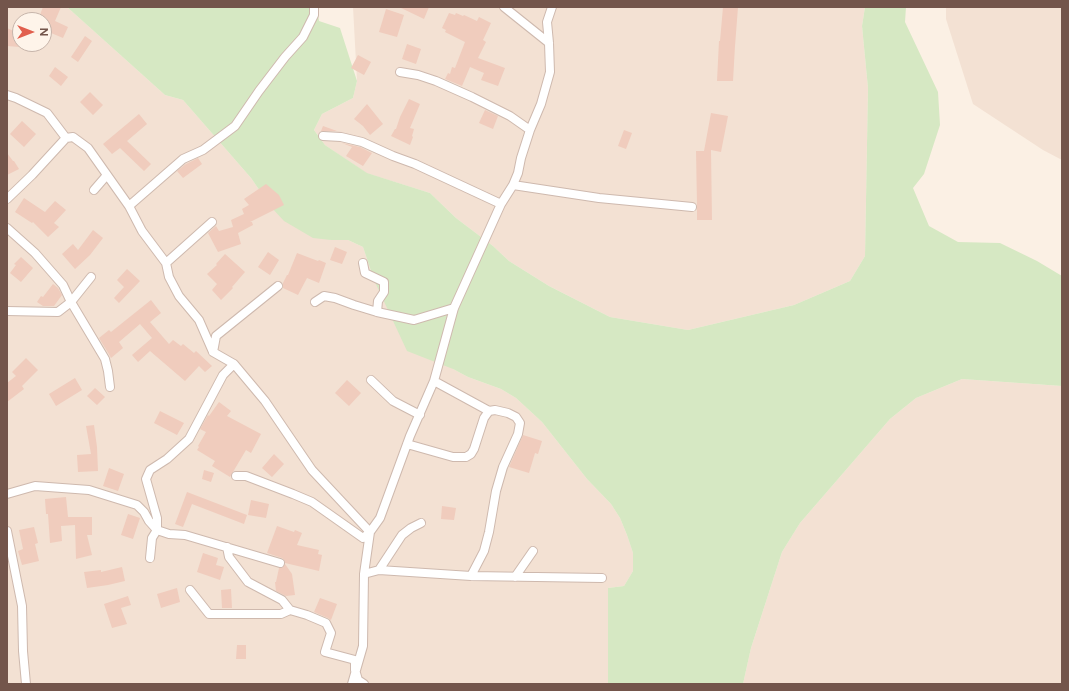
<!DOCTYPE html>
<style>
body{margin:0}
#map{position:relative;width:1069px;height:691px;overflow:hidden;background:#fbf0e4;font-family:Figtree,sans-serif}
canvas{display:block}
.frame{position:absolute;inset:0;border:8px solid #73554b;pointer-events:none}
.north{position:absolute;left:12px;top:12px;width:40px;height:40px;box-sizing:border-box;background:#fef4ea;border:1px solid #c6b4aa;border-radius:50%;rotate:90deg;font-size:11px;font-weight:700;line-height:16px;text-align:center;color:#73554b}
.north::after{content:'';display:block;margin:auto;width:14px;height:18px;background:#e15f4e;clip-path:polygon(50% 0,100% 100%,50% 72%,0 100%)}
</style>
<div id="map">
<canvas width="1069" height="691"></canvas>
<div class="frame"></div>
<div class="north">N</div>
</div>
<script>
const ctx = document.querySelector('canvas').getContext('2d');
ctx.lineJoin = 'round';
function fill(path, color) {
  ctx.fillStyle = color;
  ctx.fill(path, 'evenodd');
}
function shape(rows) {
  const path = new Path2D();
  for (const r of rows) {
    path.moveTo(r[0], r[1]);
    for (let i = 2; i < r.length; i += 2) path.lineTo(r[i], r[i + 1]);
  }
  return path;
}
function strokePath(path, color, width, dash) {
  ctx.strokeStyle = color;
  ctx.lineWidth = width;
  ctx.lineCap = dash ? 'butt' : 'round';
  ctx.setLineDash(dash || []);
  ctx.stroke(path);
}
const residential = shape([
 [7,7,67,7,165,95,183,100,251,178,271,207,331,240,348,240,363,247,374,280,453,369,468,377,501,389,516,398,542,422,587,479,611,504,620,518,627,535,633,553,633,571,624,586,608,588,608,684,7,684],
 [20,20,44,20,44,44,20,44],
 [353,7,865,7,862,26,868,88,865,256,850,281,794,305,688,330,610,317,549,286,509,261,493,246,456,218,430,193,366,173,325,145,314,130,322,114,353,98,357,81],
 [946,7,1062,7,1062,160,1043,150,973,104,946,19],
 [962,379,1062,386,1062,684,743,684,751,648,782,552,800,523,890,419,916,398]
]);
const green = shape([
 [67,7,317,7,319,21,340,28,357,81,353,98,322,114,314,130,325,145,367,173,430,193,456,218,493,246,509,261,549,286,610,317,688,330,794,305,850,281,865,256,868,88,862,26,865,7,906,7,905,22,938,92,940,125,924,174,913,188,929,226,958,242,1000,243,1037,261,1062,276,1062,386,962,379,916,398,890,419,800,523,782,552,751,648,743,684,608,684,608,588,624,586,633,571,633,553,627,535,620,518,611,504,587,479,542,422,516,398,501,389,468,377,453,369,407,351,374,280,363,247,348,240,331,240,313,238,284,221,271,207,251,178,183,100,165,95]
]);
const building = shape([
 [43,7,61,7,55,21,68,27,63,38,44,30,44,20,38,20],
 [399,7,429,7,424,19],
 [723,7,738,7,735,46,733,81,717,81,719,41,720,41],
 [386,9,404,15,397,37,379,32],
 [449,13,455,15,456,13,463,16,464,15,477,21,479,17,491,23,483,40,486,42,478,58,505,68,498,86,481,80,484,73,470,67,462,86,445,79,448,73,450,74,452,67,455,68,465,42,445,32,446,30,442,28],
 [7,28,20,34,20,47,7,46],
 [85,36,92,41,78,62,71,57],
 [407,44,421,49,416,64,402,59],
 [358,55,371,62,364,75,351,68],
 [55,67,68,77,61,86,49,76],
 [90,92,103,105,93,115,80,102],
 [409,99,420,104,410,128,414,129,412,136,413,137,410,145,391,136,395,129,396,129,400,117],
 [367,104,383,124,370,135,363,126,354,119],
 [485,110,498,116,493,129,479,123],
 [711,113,728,116,721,152,711,150,712,220,697,220,697,204,696,151,704,151],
 [139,114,147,124,127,141,151,164,144,171,120,148,112,154,103,144],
 [22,121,36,134,24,147,10,134],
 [323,126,337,131,321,131],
 [624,130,632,133,626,149,618,146],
 [342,143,360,147,372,153,363,166,346,156,352,147],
 [7,153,13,161,14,161,19,169,7,175],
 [198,158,202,164,183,178,177,171,186,164],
 [266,184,279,195,284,205,250,222,252,222,253,225,238,233,241,244,218,252,208,233,216,226,219,231,233,227,231,220,244,214,242,209,249,205,244,199],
 [24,198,45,212,55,201,66,210,54,223,59,227,48,237,33,222,32,223,15,212],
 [93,230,103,238,90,255,75,269,62,254,73,244,78,250],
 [335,247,347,252,342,264,330,260],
 [268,252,279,260,270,275,258,267],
 [297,253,318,261,319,260,326,263,319,283,307,278,298,295,283,288,283,283,287,275,288,275],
 [225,254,245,272,232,287,233,288,221,300,212,290,217,284,207,274,217,265,216,264],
 [21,257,33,268,21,282,10,273,16,265,14,264],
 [127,269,140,281,119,303,114,298,124,287,117,280],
 [53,284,58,288,62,295,54,306,43,306,37,302,41,296,43,297],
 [151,300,161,313,150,322,169,344,173,340,181,346,183,344,194,353,196,351,212,366,205,372,199,366,185,381,150,351,138,362,132,355,152,338,140,324,119,342,123,348,111,358,110,356,99,338,109,330,111,332],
 [26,358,38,370,22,386,24,389,7,402,7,383,16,376,12,372],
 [75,378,82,390,56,406,49,394],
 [347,380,361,393,349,406,335,393],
 [95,388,105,397,97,405,87,396],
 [219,402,231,411,227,416,261,434,251,453,246,450,230,477,212,466,215,461,197,450,199,447,198,446,206,432,200,429,208,415,209,416],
 [160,411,184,423,177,435,154,423],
 [94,425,97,447,98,471,78,472,77,455,91,454,86,426],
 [523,435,542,441,538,454,535,453,529,473,509,467],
 [274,454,284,464,272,477,262,468],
 [109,468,124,474,118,491,103,486],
 [204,470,214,473,211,482,202,479],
 [187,492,247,515,244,524,192,504,183,527,175,524],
 [66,497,68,517,92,517,92,535,87,535,92,555,76,559,75,525,61,526,62,541,50,543,48,514,46,514,45,499],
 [251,500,269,504,266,518,248,515],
 [442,506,456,508,454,520,441,519],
 [128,514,140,518,133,539,121,535],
 [277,526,294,532,295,530,302,533,297,545,319,550,318,554,322,555,319,571,285,563,284,560,282,558,267,553],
 [34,527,38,543,35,544,39,561,22,565,18,551,23,549,19,530],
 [203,553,218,558,216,565,224,567,220,580,197,572],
 [285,564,292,574,295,595,286,596,276,591,275,582,276,582,279,568,283,567],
 [122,567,125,581,108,585,87,588,84,572,101,570,101,572],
 [177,588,180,602,161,608,157,594],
 [231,589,232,608,222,608,221,590],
 [128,596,131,605,121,608,127,624,112,628,104,604],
 [320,598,337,604,331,620,328,618,314,612],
 [237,645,246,645,246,659,236,659]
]);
const street = shape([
 [504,7,549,43],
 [400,72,418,75,436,81,472,97,510,116,530,130],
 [7,95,16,98,47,113,66,138],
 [323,136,341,137,362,142,393,156,415,164,501,204],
 [513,185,599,198,692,207],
 [94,190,107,175],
 [7,199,32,175,66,138,73,137,88,148,129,206,142,231,166,263,169,277,179,296,199,320,213,352,234,364,265,401,312,470,370,532,363,538,312,502,293,494,246,476,236,476],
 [129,206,183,159,203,150,235,126,259,91,285,57,303,37,314,15,314,7],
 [7,228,35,253,63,285,71,302,105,359,108,371,110,387],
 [166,263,212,222],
 [363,263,365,273,384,282,384,292,378,301,377,312],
 [315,302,324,296,335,298,354,305,377,312,414,320,454,308],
 [7,311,58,312,71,302,91,277],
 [213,352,216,336,278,286],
 [371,380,393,401,420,415],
 [434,381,489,411],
 [407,444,453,457,466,457,471,454,474,449,484,418,489,411,495,410,508,413,516,417,520,423,518,434,503,467,496,491,489,532,484,551,471,576],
 [7,494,35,486,89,490,137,505,144,512,149,521,157,530,169,534,185,535,280,563],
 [7,531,22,606,23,651,26,684],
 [227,547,229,557,248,582,282,600,290,610,307,615,326,623,331,633,325,652,355,660,355,670,358,680,364,684],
 [150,558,152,538,157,530,157,518,146,479,150,470,167,459,189,439,223,375,234,364],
 [379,570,402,535,411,528,421,523],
 [364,574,379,570,471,576,602,578],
 [515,577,533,551],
 [190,590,209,614,281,614,290,610],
 [352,684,363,646,364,574,370,532,380,518,410,436,434,381,454,308,501,204,513,185,518,173,521,158,530,130,541,104,550,72,549,43,547,22,552,7]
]);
fill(residential, '#f3e1d3');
fill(green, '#d6e8c3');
fill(building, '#f0ccbd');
strokePath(street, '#ceb9ae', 10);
strokePath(street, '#fff', 8);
</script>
